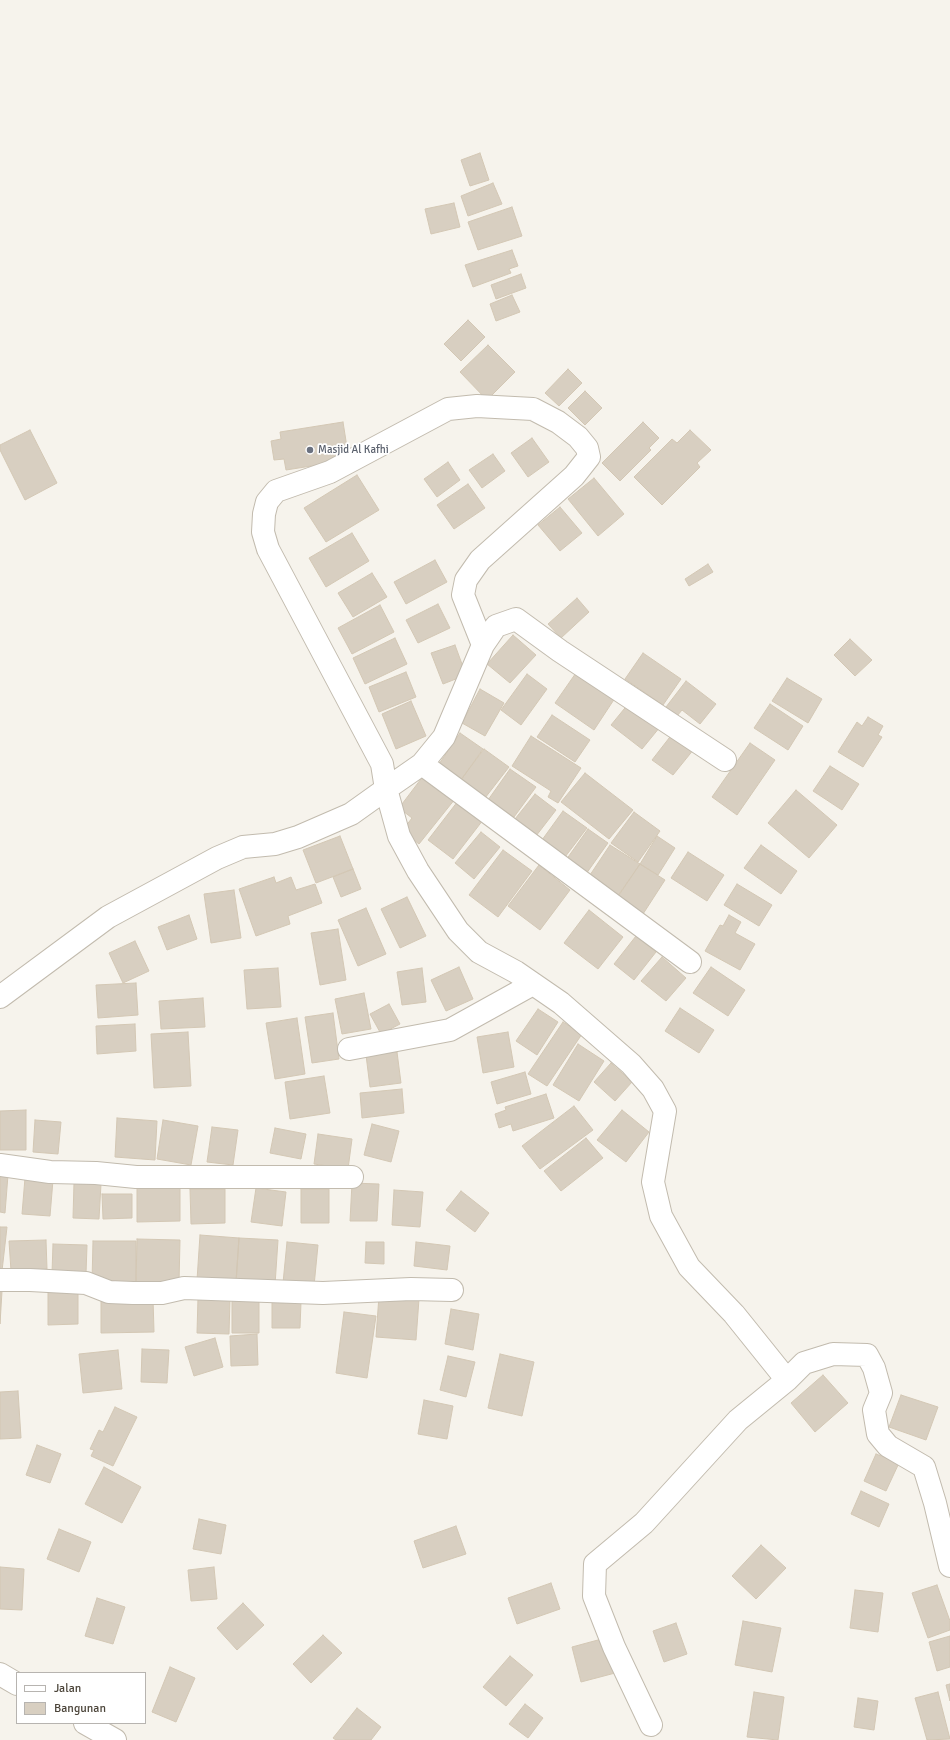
<!DOCTYPE html>
<style>
body{margin:0}
#map{position:relative;width:950px;height:1740px;overflow:hidden;background:#f6f3ec;font-family:Signika,sans-serif}
canvas{display:block}
.legend{position:absolute;left:16px;top:1672px;width:130px;height:52px;box-sizing:border-box;background:#fff;border:1px solid #b7b4b0;margin:0;padding:5px 7px;list-style:none;font-size:12px;color:#4b4439}
.legend li{display:flex;align-items:center;gap:8px;height:20px}
.legend b{width:20px;border:1px solid #b7b4b0}
</style>
<div id="map">
<canvas width="950" height="1740"></canvas>
<ul class="legend">
<li><b style="height:5px;background:#fff"></b>Jalan</li>
<li><b style="height:11px;background:#d8cfc1"></b>Bangunan</li>
</ul>
</div>
<script>
const ctx = document.querySelector('canvas').getContext('2d');
ctx.lineJoin = 'round';
function fill(path, color) {
  ctx.fillStyle = color;
  ctx.fill(path, 'evenodd');
}
function shape(rows) {
  const path = new Path2D();
  for (const r of rows) {
    path.moveTo(r[0], r[1]);
    for (let i = 2; i < r.length; i += 2) path.lineTo(r[i], r[i + 1]);
  }
  return path;
}
function strokePath(path, color, width, dash) {
  ctx.strokeStyle = color;
  ctx.lineWidth = width;
  ctx.lineCap = dash ? 'butt' : 'round';
  ctx.setLineDash(dash || []);
  ctx.stroke(path);
}
function drawText(font, color, halo, rows, align = 'center') {
  ctx.font = font + ' Signika,sans-serif';
  ctx.lineWidth = 3.5;
  ctx.setLineDash([]);
  ctx.textBaseline = 'middle';
  ctx.strokeStyle = halo;
  ctx.fillStyle = color;
  for (const [text, x, y, turn = 0] of rows) {
    ctx.save();
    ctx.translate(x, y);
    ctx.rotate((+turn || 0) * Math.PI / 180);
    ctx.textAlign = isNaN(turn) ? turn : align;
    if (halo) ctx.strokeText(text, 0, 0);
    ctx.fillText(text, 0, 0);
    ctx.restore();
  }
}
const building = shape([
 [480,153,489,180,470,186,461,160,480,153],
 [493,183,502,204,468,216,461,196,493,183],
 [454,203,460,227,431,234,425,209,454,203],
 [512,207,522,236,478,250,468,222,512,207],
 [512,250,518,266,509,269,511,273,473,287,465,265,512,250],
 [521,274,526,288,496,299,491,285,521,274],
 [512,295,520,312,496,321,490,304,512,295],
 [468,320,485,337,461,361,444,344,468,320],
 [488,345,515,372,487,400,460,372,488,345],
 [568,369,582,383,559,406,545,393,568,369],
 [585,391,602,408,585,425,568,408,585,391],
 [343,422,349,460,286,470,284,459,274,460,271,441,281,439,280,432,343,422],
 [643,422,659,438,649,448,651,450,620,481,602,463,643,422],
 [30,430,57,483,25,500,0,450,0,445,30,430],
 [690,430,711,450,697,463,700,467,662,505,634,477,672,439,677,443,690,430],
 [532,438,549,462,528,477,511,453,532,438],
 [493,454,505,471,482,488,469,470,493,454],
 [448,462,460,480,437,497,424,479,448,462],
 [357,475,379,510,326,542,304,508,357,475],
 [594,478,624,514,598,536,568,499,594,478],
 [468,484,485,508,454,529,437,505,468,484],
 [560,507,582,533,560,551,538,525,560,507],
 [352,533,369,561,326,587,309,558,352,533],
 [435,560,447,582,406,604,394,582,435,560],
 [708,564,713,572,689,586,685,579,708,564],
 [372,573,387,597,353,617,338,593,372,573],
 [577,598,589,612,561,638,548,624,577,598],
 [438,604,450,628,418,643,406,620,438,604],
 [380,605,394,632,352,654,338,628,380,605],
 [513,635,536,655,510,683,487,664,513,635],
 [395,638,407,664,365,684,353,658,395,638],
 [850,639,872,660,855,676,834,655,850,639],
 [455,645,466,675,443,684,431,653,455,645],
 [643,653,681,679,663,705,625,679,643,653],
 [578,670,617,695,594,730,555,703,578,670],
 [406,672,416,697,379,712,369,687,406,672],
 [527,674,547,689,521,725,501,710,527,674],
 [787,678,822,699,808,723,772,701,787,678],
 [686,681,716,704,700,724,682,710,677,716,666,707,686,681],
 [480,689,504,703,485,736,462,723,480,689],
 [411,701,426,736,396,749,382,714,411,701],
 [629,703,660,727,642,749,611,725,629,703],
 [770,704,803,726,788,750,754,728,770,704],
 [552,715,590,740,575,762,537,737,552,715],
 [868,717,883,726,878,735,882,737,863,767,838,752,857,722,862,726,868,717],
 [460,733,483,749,461,780,439,764,460,733],
 [673,733,694,749,673,775,652,760,673,733],
 [531,736,581,768,558,803,548,797,551,791,512,766,531,736],
 [750,743,775,760,737,815,712,797,750,743],
 [484,749,509,767,485,798,460,781,484,749],
 [830,766,859,784,842,810,813,791,830,766],
 [510,769,536,787,514,817,488,800,510,769],
 [585,773,633,810,609,839,561,802,585,773],
 [424,775,455,799,419,844,402,831,412,818,399,808,424,775],
 [796,790,837,825,809,858,768,823,796,790],
 [535,794,556,810,536,836,515,819,535,794],
 [458,801,483,820,453,859,428,840,458,801],
 [563,811,587,828,565,857,542,840,563,811],
 [634,812,660,831,638,862,611,843,634,812],
 [588,829,608,843,586,874,566,860,588,829],
 [481,832,500,847,474,879,455,863,481,832],
 [340,836,353,869,316,883,303,850,340,836],
 [657,836,675,848,658,875,640,864,657,836],
 [610,845,640,864,615,900,586,881,610,845],
 [761,845,797,871,781,894,744,868,761,845],
 [503,850,532,871,498,917,469,895,503,850],
 [688,852,724,875,707,901,671,878,688,852],
 [640,864,665,880,643,914,617,898,640,864],
 [539,865,570,890,540,930,508,906,539,865],
 [353,869,361,889,341,897,333,877,353,869],
 [274,877,276,883,291,877,296,890,315,884,322,903,288,916,290,924,256,936,239,889,274,877],
 [737,884,772,905,759,926,724,905,737,884],
 [234,890,241,938,211,943,204,894,234,890],
 [407,897,426,936,400,948,381,909,407,897],
 [366,908,386,954,358,966,338,920,366,908],
 [589,910,623,937,598,969,564,943,589,910],
 [189,915,197,939,167,950,158,927,189,915],
 [729,915,741,922,735,933,755,944,740,970,705,951,720,925,723,926,729,915],
 [338,929,346,980,320,985,311,933,338,929],
 [636,936,656,952,634,980,614,964,636,936],
 [135,941,149,971,123,983,109,953,135,941],
 [662,957,686,978,666,1001,641,981,662,957],
 [459,967,473,999,446,1011,431,980,459,967],
 [711,967,745,990,728,1016,693,993,711,967],
 [278,968,281,1007,247,1009,244,970,278,968],
 [422,968,426,1002,402,1005,397,972,422,968],
 [136,983,138,1015,98,1018,96,985,136,983],
 [364,993,371,1029,342,1034,335,999,364,993],
 [203,998,205,1027,161,1029,159,1001,203,998],
 [389,1004,400,1024,381,1034,370,1014,389,1004],
 [680,1008,714,1030,699,1053,665,1031,680,1008],
 [538,1009,558,1022,537,1055,516,1041,538,1009],
 [333,1013,339,1059,312,1063,305,1017,333,1013],
 [297,1018,305,1074,275,1079,266,1023,297,1018],
 [563,1022,582,1034,547,1086,528,1074,563,1022],
 [135,1024,136,1051,97,1054,96,1026,135,1024],
 [188,1032,191,1086,154,1088,151,1034,188,1032],
 [508,1032,514,1067,483,1073,477,1037,508,1032],
 [578,1044,604,1061,579,1101,553,1085,578,1044],
 [397,1052,401,1083,370,1087,366,1055,397,1052],
 [611,1063,632,1082,615,1101,594,1082,611,1063],
 [525,1072,531,1094,497,1104,491,1082,525,1072],
 [324,1076,330,1113,290,1119,285,1082,324,1076],
 [402,1089,404,1113,362,1118,360,1093,402,1089],
 [546,1094,554,1118,513,1131,511,1124,499,1128,495,1114,506,1110,505,1107,546,1094],
 [574,1106,593,1130,540,1169,522,1146,574,1106],
 [26,1110,26,1150,0,1150,0,1111,26,1110],
 [622,1110,649,1132,626,1162,597,1140,622,1110],
 [117,1118,157,1121,155,1160,115,1157,117,1118],
 [35,1120,61,1122,58,1154,33,1152,35,1120],
 [163,1120,198,1126,191,1165,157,1159,163,1120],
 [372,1124,399,1131,391,1162,364,1155,372,1124],
 [212,1127,238,1130,233,1165,207,1162,212,1127],
 [275,1128,306,1134,301,1159,270,1153,275,1128],
 [318,1134,352,1139,348,1169,314,1164,318,1134],
 [586,1138,603,1158,561,1191,544,1171,586,1138],
 [0,1175,8,1175,5,1213,0,1212,0,1175],
 [25,1178,53,1180,50,1216,22,1214,25,1178],
 [74,1183,101,1184,99,1219,73,1218,74,1183],
 [180,1183,180,1221,137,1222,137,1184,180,1183],
 [352,1183,379,1184,377,1221,350,1221,352,1183],
 [256,1188,286,1192,282,1226,251,1222,256,1188],
 [190,1189,225,1189,225,1223,191,1224,190,1189],
 [301,1189,329,1189,329,1223,301,1223,301,1189],
 [394,1190,423,1192,420,1227,392,1225,394,1190],
 [461,1191,489,1213,475,1232,446,1210,461,1191],
 [102,1194,132,1194,132,1218,103,1219,102,1194],
 [0,1227,7,1227,2,1271,0,1271,0,1227],
 [200,1235,239,1238,236,1282,197,1280,200,1235],
 [239,1238,278,1240,275,1285,236,1282,239,1238],
 [137,1239,180,1240,179,1283,136,1282,137,1239],
 [46,1240,47,1269,11,1271,9,1241,46,1240],
 [93,1241,136,1241,136,1282,92,1282,93,1241],
 [287,1242,318,1245,314,1286,283,1283,287,1242],
 [366,1242,384,1242,384,1264,365,1263,366,1242],
 [416,1242,450,1246,447,1270,414,1266,416,1242],
 [53,1244,87,1245,86,1274,52,1273,53,1244],
 [78,1290,78,1324,48,1325,48,1291,78,1290],
 [0,1291,2,1291,0,1324,0,1291],
 [379,1296,419,1299,416,1340,376,1337,379,1296],
 [153,1298,154,1332,101,1333,101,1299,153,1298],
 [198,1298,230,1299,229,1334,197,1333,198,1298],
 [232,1300,259,1300,259,1333,232,1333,232,1300],
 [272,1301,301,1302,300,1328,272,1328,272,1301],
 [451,1309,479,1314,473,1350,445,1344,451,1309],
 [344,1312,376,1316,367,1378,336,1373,344,1312],
 [257,1334,258,1365,231,1366,230,1336,257,1334],
 [215,1338,223,1367,194,1376,185,1347,215,1338],
 [142,1349,169,1350,167,1383,141,1382,142,1349],
 [118,1350,122,1389,83,1393,79,1354,118,1350],
 [500,1354,534,1362,522,1416,488,1408,500,1354],
 [448,1356,475,1362,466,1397,440,1390,448,1356],
 [823,1375,848,1403,815,1432,791,1403,823,1375],
 [18,1391,21,1438,0,1439,0,1392,18,1391],
 [901,1395,938,1407,926,1440,889,1427,901,1395],
 [424,1400,453,1406,447,1439,418,1434,424,1400],
 [115,1407,137,1417,113,1466,91,1456,94,1450,90,1449,99,1430,103,1432,115,1407],
 [37,1445,61,1454,50,1483,26,1475,37,1445],
 [876,1454,899,1463,886,1491,864,1481,876,1454],
 [104,1467,141,1487,122,1523,85,1504,104,1467],
 [861,1491,889,1504,879,1527,851,1514,861,1491],
 [199,1519,226,1525,221,1554,193,1549,199,1519],
 [456,1526,466,1554,423,1568,414,1541,456,1526],
 [59,1529,91,1542,79,1572,47,1559,59,1529],
 [761,1545,786,1568,756,1599,732,1576,761,1545],
 [0,1567,24,1569,22,1610,0,1609,0,1567],
 [214,1567,217,1599,191,1601,188,1570,214,1567],
 [551,1583,560,1609,517,1624,508,1598,551,1583],
 [937,1585,950,1621,950,1630,928,1638,912,1593,937,1585],
 [855,1590,883,1593,878,1632,850,1628,855,1590],
 [97,1598,125,1607,113,1644,85,1636,97,1598],
 [243,1603,264,1625,237,1650,217,1628,243,1603],
 [743,1621,781,1628,772,1672,735,1665,743,1621],
 [676,1623,687,1654,664,1662,653,1631,676,1623],
 [323,1635,342,1653,311,1683,293,1664,323,1635],
 [950,1636,950,1667,937,1671,929,1642,950,1636],
 [609,1637,619,1672,581,1682,572,1647,609,1637],
 [510,1656,533,1675,506,1706,483,1687,510,1656],
 [170,1667,195,1678,176,1722,152,1712,170,1667],
 [950,1684,950,1701,946,1685,950,1684],
 [754,1692,784,1697,778,1740,747,1737,754,1692],
 [938,1692,950,1739,927,1740,915,1698,938,1692],
 [858,1698,878,1701,874,1730,854,1727,858,1698],
 [525,1704,543,1718,528,1738,509,1724,525,1704],
 [357,1708,381,1727,371,1740,336,1740,333,1738,357,1708]
]);
const minor = shape([
 [725,760,560,651,516,619,496,626,483,645,444,737,422,764,386,789,399,836,418,871,458,931,479,952,516,972,561,1003,631,1064,653,1089,665,1111,653,1182,661,1216,689,1267,734,1314,787,1380,804,1363,833,1354,867,1355,874,1368,881,1393,874,1410,878,1434,888,1446,924,1467,935,1503,950,1566],
 [422,764,690,962],
 [0,997,108,917,217,858,243,847,275,844,298,837,351,814,386,789,382,764,268,549,263,532,264,514,267,502,276,491,330,472,448,409,477,406,533,409,558,422,578,437,587,448,589,457,574,476,480,560,466,580,463,595,483,645],
 [349,1049,450,1030,533,984],
 [0,1165,50,1172,96,1173,136,1177,352,1177],
 [0,1280,30,1280,86,1283,109,1292,133,1293,162,1293,184,1288,323,1293,411,1289,452,1290],
 [0,1674,17,1684],
 [85,1723,115,1740],
 [651,1725,614,1647,594,1596,595,1564,644,1523,738,1420,787,1380]
]);
const markers = [
 [310,450,4,"#6b7280"]
];
const worshipNames = [
 ["Masjid Al Kafhi",318,450]
];
fill(building, '#d8cfc1');
strokePath(building, '#d3c7b4', 1);
strokePath(minor, '#c2bbae', 24);
strokePath(minor, '#fff', 22);
for (const [x, y, r, color] of markers) {
  const dot = new Path2D();
  dot.arc(x, y, r, 0, 2 * Math.PI);
  ctx.fillStyle = color;
  ctx.fill(dot);
  strokePath(dot, '#fff', 1.5);
}
drawText('11px', '#5b616d', '#fff', worshipNames, 'left');
</script>
